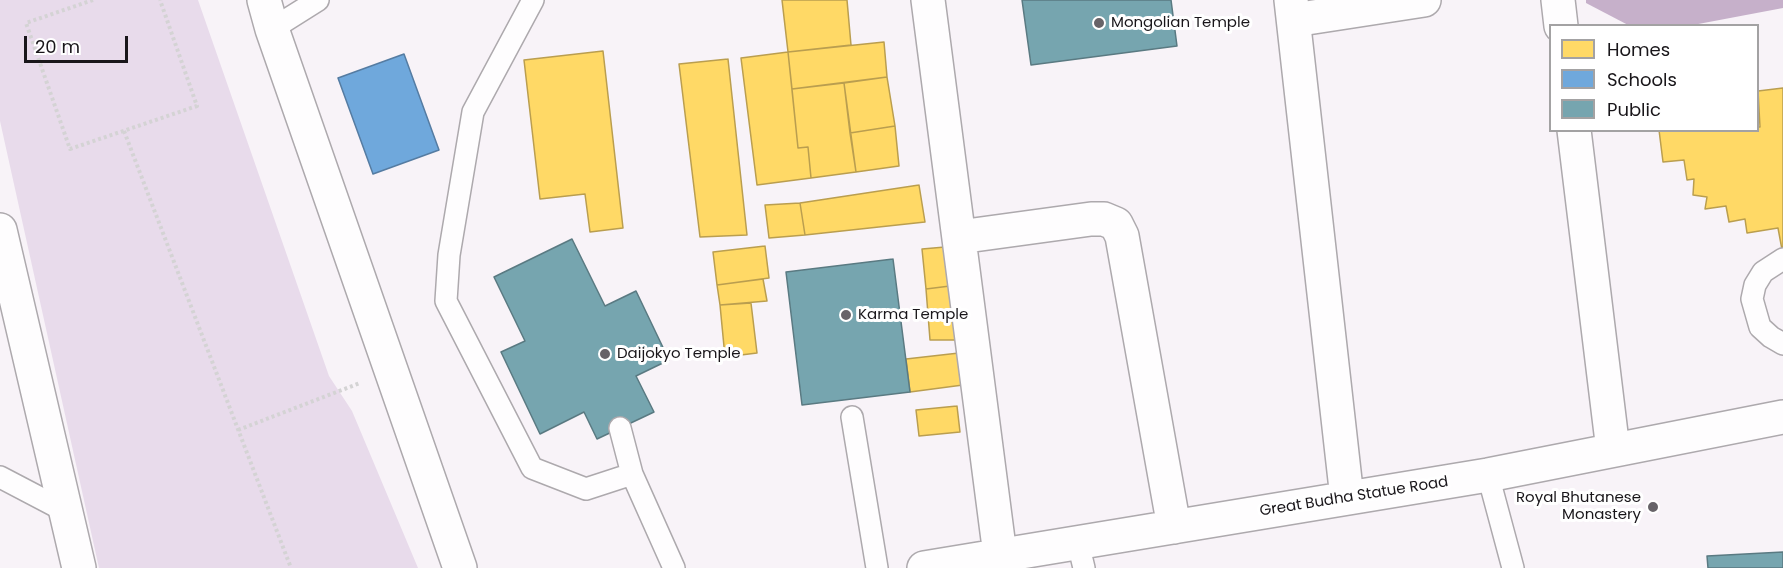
<!DOCTYPE html>
<style>
body{margin:0}
#map{position:relative;width:1783px;height:568px;overflow:hidden;background:#f8f3f8;font-family:Poppins,sans-serif}
canvas{display:block}
.legend{position:absolute;left:1549px;top:24px;width:210px;height:108px;box-sizing:border-box;background:#fff;border:2px solid #a3a2a3;margin:0;padding:8px 10px;list-style:none;font-size:18px;color:#19161a}
.legend li{display:flex;align-items:center;gap:12px;height:30px}
.legend b{width:30px;border:2px solid #a3a2a3}
.scale{position:absolute;left:24px;top:36px;width:104px;height:27px;box-sizing:border-box;border:3px solid #19161a;border-top:0;padding-left:8px;font-size:18px;line-height:21px;white-space:nowrap;color:#19161a;-webkit-text-stroke:4px #fff;paint-order:stroke}
</style>
<div id="map">
<canvas width="1783" height="568"></canvas>
<ul class="legend">
<li><b style="height:16px;background:#ffd966"></b>Homes</li>
<li><b style="height:16px;background:#6fa8dc"></b>Schools</li>
<li><b style="height:16px;background:#76a5af"></b>Public</li>
</ul>
<div class="scale">20 m</div>
</div>
<script>
const ctx = document.querySelector('canvas').getContext('2d');
ctx.lineJoin = 'round';
function fill(path, color) {
  ctx.fillStyle = color;
  ctx.fill(path, 'evenodd');
}
function shape(rows) {
  const path = new Path2D();
  for (const r of rows) {
    path.moveTo(r[0], r[1]);
    for (let i = 2; i < r.length; i += 2) path.lineTo(r[i], r[i + 1]);
  }
  return path;
}
function strokePath(path, color, width, dash) {
  ctx.strokeStyle = color;
  ctx.lineWidth = width;
  ctx.lineCap = dash ? 'butt' : 'round';
  ctx.setLineDash(dash || []);
  ctx.stroke(path);
}
function drawText(font, color, halo, rows, align = 'center') {
  ctx.font = font + ' Poppins,sans-serif';
  ctx.lineWidth = 6;
  ctx.setLineDash([]);
  ctx.textBaseline = 'middle';
  ctx.strokeStyle = halo;
  ctx.fillStyle = color;
  for (const [text, x, y, turn = 0] of rows) {
    ctx.save();
    ctx.translate(x, y);
    ctx.rotate((+turn || 0) * Math.PI / 180);
    ctx.textAlign = isNaN(turn) ? turn : align;
    if (halo) ctx.strokeText(text, 0, 0);
    ctx.fillText(text, 0, 0);
    ctx.restore();
  }
}
const green = shape([
 [0,0,198,0,329,376,352,411,418,568,99,568,0,121]
]);
const water = shape([
 [1586,0,1783,0,1783,8,1693,25,1630,26,1586,3]
]);
const homes = shape([
 [782,0,847,0,851,45,788,52,782,0],
 [884,42,887,77,792,89,788,52,884,42],
 [603,51,623,228,590,232,585,194,540,199,524,60,603,51],
 [788,52,798,148,808,147,811,178,757,185,741,58,788,52],
 [728,59,747,235,700,237,679,64,728,59],
 [887,77,895,126,850,133,844,83,887,77],
 [844,83,856,172,811,178,808,147,798,148,792,89,844,83],
 [1783,88,1783,255,1778,228,1747,233,1745,219,1729,222,1726,206,1705,209,1707,197,1693,195,1694,179,1687,180,1684,160,1663,162,1659,130,1758,130,1758,127,1760,127,1758,91,1783,88],
 [895,126,899,166,856,172,850,133,895,126],
 [919,185,925,222,805,235,800,203,919,185],
 [800,203,805,235,769,238,765,205,800,203],
 [765,246,769,278,717,285,713,252,765,246],
 [945,247,950,286,926,289,922,249,945,247],
 [763,279,767,301,720,305,717,285,763,279],
 [950,286,956,340,930,340,926,289,950,286],
 [751,303,757,353,725,357,720,305,751,303],
 [959,353,963,385,910,392,906,359,959,353],
 [957,406,960,432,919,436,916,410,957,406]
]);
const schools = shape([
 [404,54,439,150,373,174,338,78,404,54]
]);
const public = shape([
 [1022,0,1171,0,1177,46,1031,65,1022,0],
 [572,239,605,306,636,291,669,360,636,376,654,412,597,439,584,412,540,434,501,352,525,341,494,277,572,239],
 [893,259,910,392,802,405,786,272,893,259],
 [1783,552,1783,568,1708,568,1707,556,1783,552]
]);
const path = shape([
 [93,0,26,23,70,149,197,106,160,0],
 [124,131,291,568],
 [238,430,360,383]
]);
const service = shape([
 [533,0,473,112,449,255,446,301,532,468,586,489,632,474],
 [272,29,318,0],
 [1783,259,1763,272,1755,285,1752,299,1760,327,1771,337,1783,344],
 [852,417,877,568],
 [620,428,632,474,674,568],
 [1488,475,1513,568],
 [0,477,65,511],
 [1078,543,1084,568]
]);
const minor = shape([
 [264,0,272,29,460,568],
 [928,0,1000,555],
 [1291,0,1347,498],
 [1558,0,1561,26],
 [1294,20,1424,0],
 [1574,130,1613,450],
 [0,230,79,568],
 [959,237,1091,219,1104,219,1116,224,1122,236,1174,527],
 [924,568,1488,475,1783,417]
]);
const markers = [
 [1099,23,6,"#676368"],
 [846,315,6,"#676368"],
 [605,354,6,"#676368"],
 [1653,507,6,"#676368"]
];
const poiNames = [
 ["Mongolian Temple",1111,23],
 ["Karma Temple",858,315],
 ["Daijokyo Temple",617,354],
 ["Royal Bhutanese",1641,498,"right"],
 ["Monastery",1641,515,"right"]
];
const streetNames = [
 ["Great Budha Statue Road",1354,497,-9]
];
fill(green, '#e8dbeb');
fill(water, '#c6b0ca');
fill(homes, '#ffd966');
strokePath(homes, '#ba9e4f', 1.5);
fill(schools, '#6fa8dc');
strokePath(schools, '#557ca2', 1.5);
fill(public, '#76a5af');
strokePath(public, '#5a7a82', 1.5);
strokePath(service, '#ada9ad', 24);
strokePath(minor, '#ada9ad', 36);
strokePath(path, '#d4d3d4', 4, [3, 3]);
strokePath(service, '#fefdfe', 21);
strokePath(minor, '#fefdfe', 33);
for (const [x, y, r, color] of markers) {
  const dot = new Path2D();
  dot.arc(x, y, r, 0, 2 * Math.PI);
  ctx.fillStyle = color;
  ctx.fill(dot);
  strokePath(dot, '#fff', 2);
}
drawText('15px', '#19161a', '#fff', poiNames, 'left');
drawText('15px', '#19161a', '#fff', streetNames);
</script>
